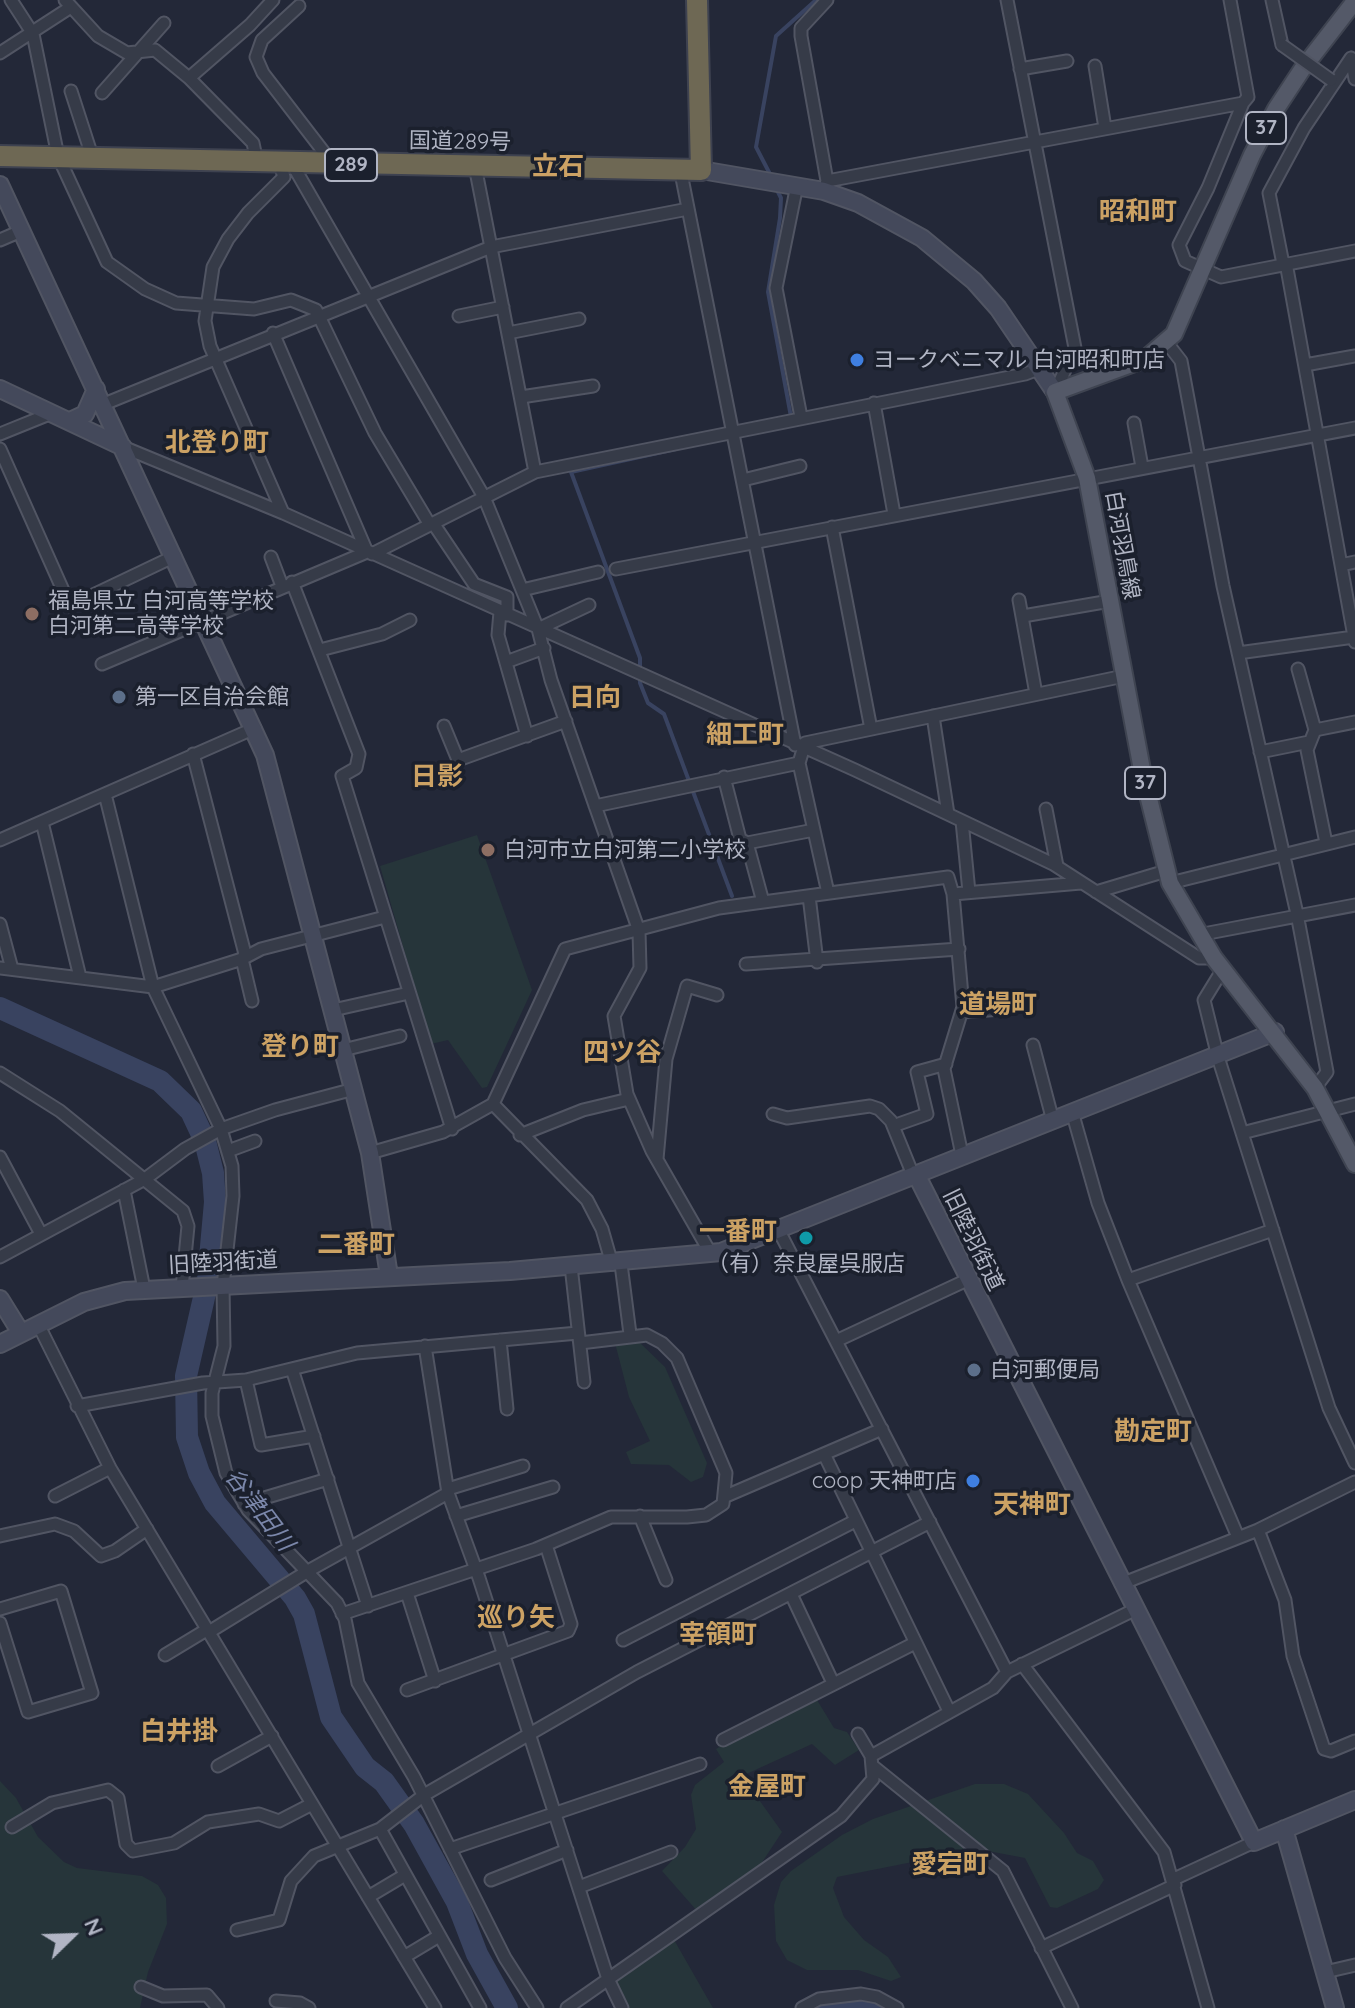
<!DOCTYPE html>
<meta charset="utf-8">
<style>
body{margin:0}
#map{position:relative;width:1355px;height:2008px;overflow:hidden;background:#232838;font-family:Quicksand,sans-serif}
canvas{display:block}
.north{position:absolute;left:32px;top:1896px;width:80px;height:80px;-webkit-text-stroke:6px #1b202d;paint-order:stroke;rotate:67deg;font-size:22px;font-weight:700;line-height:32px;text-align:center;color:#b1b5c4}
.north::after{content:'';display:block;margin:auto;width:28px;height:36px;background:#b1b5c4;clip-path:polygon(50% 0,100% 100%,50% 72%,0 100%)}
</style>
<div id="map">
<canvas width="1355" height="2008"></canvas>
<div class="north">N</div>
</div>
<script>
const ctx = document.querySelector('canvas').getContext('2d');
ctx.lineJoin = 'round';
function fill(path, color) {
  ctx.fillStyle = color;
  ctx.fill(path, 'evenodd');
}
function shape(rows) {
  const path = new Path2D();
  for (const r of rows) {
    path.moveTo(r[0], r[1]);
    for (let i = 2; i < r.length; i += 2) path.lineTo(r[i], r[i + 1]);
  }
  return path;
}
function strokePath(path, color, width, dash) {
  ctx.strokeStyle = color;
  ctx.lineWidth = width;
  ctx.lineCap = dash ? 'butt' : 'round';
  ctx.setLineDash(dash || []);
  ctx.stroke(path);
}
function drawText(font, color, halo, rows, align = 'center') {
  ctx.font = font + ' Quicksand,"Noto Sans JP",sans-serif';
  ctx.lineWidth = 7;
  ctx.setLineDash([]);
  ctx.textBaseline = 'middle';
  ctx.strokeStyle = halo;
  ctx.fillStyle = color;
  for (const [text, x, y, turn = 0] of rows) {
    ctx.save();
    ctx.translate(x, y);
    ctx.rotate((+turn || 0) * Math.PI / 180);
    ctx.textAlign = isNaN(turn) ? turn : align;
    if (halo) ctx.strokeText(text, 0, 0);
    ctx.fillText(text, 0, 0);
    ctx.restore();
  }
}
const green = shape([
 [477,835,532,990,487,1087,482,1088,448,1040,431,1044,380,866],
 [637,1340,665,1367,707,1463,703,1477,691,1482,669,1465,631,1464,626,1452,650,1441,629,1397,615,1343],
 [814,1695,834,1728,847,1732,859,1750,835,1765,812,1744,742,1776,782,1832,757,1870,698,1912,662,1871,685,1847,696,1829,691,1795,695,1785,724,1762,716,1749],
 [0,1781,16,1798,38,1837,64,1862,77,1868,142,1876,158,1885,166,1898,167,1924,148,1972,140,2008,0,2008],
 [975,1784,1004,1784,1028,1794,1064,1833,1077,1853,1093,1861,1104,1880,1098,1889,1057,1908,1050,1907,1025,1858,988,1851,958,1853,837,1877,833,1888,844,1917,864,1940,888,1957,901,1977,891,1981,858,1970,807,1970,787,1960,776,1941,774,1905,781,1882,791,1871,842,1835,873,1819],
 [673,1938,713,2008,626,2008,614,1981]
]);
const stream = shape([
 [772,178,756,147,776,36,816,0],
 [777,190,781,198,780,218,768,292,791,417],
 [676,449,571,472,640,658,640,683,648,703,664,714,732,896]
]);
const river = shape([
 [0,1008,160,1081,191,1111,205,1141,213,1173,215,1202,208,1280,186,1376,187,1437,199,1473,215,1503,295,1598,304,1614,331,1717,365,1767,384,1782,414,1824,457,1902,477,1954,507,2008],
 [821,2008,860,2000,883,2008]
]);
const street = shape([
 [11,0,33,34,58,156,107,262,145,289,176,303,254,309,291,300,316,310,375,433,430,525],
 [65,0,98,36,127,53,155,50,189,78,253,143,257,162],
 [1007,0,1075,348,1055,392],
 [1272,0,1282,45],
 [299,6,262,40,256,57,263,73,333,164],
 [0,53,71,7],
 [1351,58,1355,79],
 [1095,66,1105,128],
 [1020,69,1067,61],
 [189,78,250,25,273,0],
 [71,91,92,156],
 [102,93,164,23],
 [1243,103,1208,188,1179,245,1185,261,1221,277,1355,251],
 [279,162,284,177,248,213,228,239,213,267,205,321,210,346,283,513],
 [291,162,484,497,538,629,551,680,639,931,640,968,614,1016,627,1094,652,1151,711,1254],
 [475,166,535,472],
 [680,168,795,745],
 [827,181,801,36,801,28,827,0],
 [797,185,776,288,801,417],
 [824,191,827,181,1243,103,1248,97,1230,0],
 [0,240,21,231],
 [1286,263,1355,642],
 [1283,264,1269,193,1304,128,1351,58],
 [459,316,503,307],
 [273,333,367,552],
 [508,333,579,319],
 [1167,343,1181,361,1223,586,1297,914,1327,1072,1315,1088],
 [1305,365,1355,356],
 [521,397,593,386],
 [874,403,894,514],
 [104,404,491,247,688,209],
 [1134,423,1142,467],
 [0,434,52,413],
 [123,447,283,513,855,770,1053,864,1199,958,1214,958],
 [0,449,70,606,175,556],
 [743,480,800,466],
 [433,523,474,584,507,597,507,615],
 [832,527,871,729],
 [372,554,535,472,1025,374,1041,368],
 [271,557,282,586],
 [1341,565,1355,562],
 [616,569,1355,428],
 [292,582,359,754,356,768,342,776,452,1129],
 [522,590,598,572],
 [1019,600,1036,694],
 [500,612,498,635,527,736],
 [1023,616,1110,601],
 [538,629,589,605],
 [320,650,382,634,410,620],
 [1238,653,1354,637],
 [506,662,544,648],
 [102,664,367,552],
 [1298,669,1315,730,1307,750,1326,843],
 [933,716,948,814],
 [444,726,458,760,566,721],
 [1315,730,1355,722],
 [1260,752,1309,742],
 [724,777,740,839,747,843,814,830],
 [105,794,153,987,221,1129,232,1166,233,1196,223,1286,224,1346,212,1393,212,1416,226,1473,248,1510,337,1603,345,1619,358,1683,414,1777,505,1958,537,2008],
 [595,806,799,763],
 [1046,809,1057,866],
 [962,821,969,892],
 [42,822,80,977],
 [0,840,255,728],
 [747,843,763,902],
 [1170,883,1355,837],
 [1096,892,1166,871],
 [828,893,799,763,805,743,1124,676],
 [953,894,1081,883],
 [809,896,817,962],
 [0,924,12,969],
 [1198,935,1355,905],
 [746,964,959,949],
 [0,968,153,987,242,959,245,954,193,754],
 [1223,969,1204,1000,1218,1057,1329,1408,1355,1463],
 [252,1001,242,959,261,949,385,917],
 [333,1010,409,993],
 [962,1012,1001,1009],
 [1033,1045,1053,1121],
 [343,1050,400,1036],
 [0,1073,60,1111,183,1211,188,1226,182,1288],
 [493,1104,587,1200,602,1229,612,1264],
 [773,1114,787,1118,870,1106,879,1109,891,1121,913,1175],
 [1073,1115,1098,1203,1128,1280,1238,1537],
 [893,1126,927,1114,917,1072,946,1064],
 [1242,1133,1355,1104],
 [520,1135,583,1110,629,1099],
 [228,1151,255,1141],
 [370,1153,443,1132,493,1104,565,949,719,908,948,877,953,894,963,1007,944,1069,962,1155],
 [0,1157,41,1234],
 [657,1159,666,1059,687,986,717,995],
 [124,1190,144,1289],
 [779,1231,1007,1672],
 [0,1257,145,1179,185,1149,221,1129,275,1110,354,1089],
 [621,1264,630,1334],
 [571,1266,584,1382],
 [1128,1280,1273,1230],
 [38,1324,110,1468,435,2008],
 [500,1340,507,1409],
 [836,1341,967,1280],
 [425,1346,448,1493,479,1578,608,1979,622,2008],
 [292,1369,368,1606],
 [246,1380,261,1445,314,1436],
 [77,1406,203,1383,246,1380,357,1353,578,1333],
 [824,1454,948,1709],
 [448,1489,523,1466],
 [55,1496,110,1468],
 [726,1496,882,1429],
 [244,1504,328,1479],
 [456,1516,553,1487],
 [640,1516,666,1580],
 [1258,1530,1285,1600,1293,1656,1324,1749,1331,1751,1355,1741],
 [0,1536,55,1524,74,1531,101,1556,115,1551,147,1529],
 [1121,1584,1258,1530,1355,1482],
 [407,1593,435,1681],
 [791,1594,833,1683],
 [0,1609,61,1591,92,1693,28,1712,0,1623],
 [342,1614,536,1549,611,1517,687,1517,706,1515,723,1504,726,1473,677,1358,662,1343,647,1335,580,1343],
 [209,1632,308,1571,448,1493],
 [623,1640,855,1521],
 [165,1655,208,1629],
 [1022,1664,1164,1852,1208,2008],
 [407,1690,568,1631,571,1624,546,1545],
 [723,1740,915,1643],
 [871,1756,993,1688,1007,1672,1134,1610],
 [218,1766,272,1736],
 [874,1767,1003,1871,1072,2008],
 [12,1827,52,1803,108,1790,118,1798,126,1844,133,1851,174,1843,208,1822,259,1814,279,1821,312,1804],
 [380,1829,480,2008],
 [450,1849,700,1764],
 [1174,1879,1254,1842],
 [491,1880,567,1850],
 [579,1887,671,1852],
 [368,1897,405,1875],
 [237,1930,279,1920,291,1881,314,1856,380,1829,424,1795,637,1672,930,1522],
 [1041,1948,1175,1885],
 [404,1957,439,1936],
 [1325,1972,1355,1965],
 [141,1987,163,1996,207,1995,218,2008],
 [276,2001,300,2003,309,2008],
 [567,2008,841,1816,873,1779,871,1756,858,1734],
 [802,2008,819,1999,861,1994,877,1997,897,2008]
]);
const secondary = shape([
 [701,170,824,191,858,203,922,238,974,281,998,308,1055,392],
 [0,185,265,755,370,1153,389,1276],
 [0,389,123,447],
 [70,421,85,414,96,389],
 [916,1174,1254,1842,1355,1800],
 [0,1299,21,1333],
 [0,1344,84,1302,125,1291,510,1271,721,1252,1275,1032],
 [1284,1829,1335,2008]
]);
const primary = shape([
 [1355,1,1303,68,1276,109,1252,155,1174,334,1145,359,1055,392,1087,478,1143,775,1170,883,1214,958,1315,1088,1355,1164]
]);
const highway = shape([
 [0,156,701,170,697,0]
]);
const streetBridge = shape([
 [1282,45,1331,80]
]);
const markers = [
 [857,360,8,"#3f7fe0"],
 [32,614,8,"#8d6e63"],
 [119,697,8,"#5c6f8a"],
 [488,850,8,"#8d6e63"],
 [806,1238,8,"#0f9aa8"],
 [974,1370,8,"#5c6f8a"],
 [973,1481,8,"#3f7fe0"]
];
const shields = [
 [1266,128,40],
 [351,165,52],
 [1145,783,40]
];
const shieldNames = [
 ["37",1266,128],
 ["289",351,165],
 ["37",1145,783]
];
const streetNames = [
 ["国道289号",460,142,1],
 ["白河羽鳥線",1122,545,80],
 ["旧陸羽街道",973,1240,64],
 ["旧陸羽街道",223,1263,-3]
];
const poiNames = [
 ["ヨークベニマル 白河昭和町店",873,360],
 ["福島県立 白河高等学校",48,601],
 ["白河第二高等学校",48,626],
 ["第一区自治会館",135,697],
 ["白河市立白河第二小学校",504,850],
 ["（有）奈良屋呉服店",806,1264,"center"],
 ["白河郵便局",990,1370],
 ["coop 天神町店",957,1481,"right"]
];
const waterNames = [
 ["谷津田川",259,1510,53]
];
const quarterNames = [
 ["立石",558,167],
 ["昭和町",1138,212],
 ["北登り町",217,443],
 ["日向",595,698],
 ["細工町",745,735],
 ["日影",437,777],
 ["道場町",998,1005],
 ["登り町",300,1047],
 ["四ツ谷",622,1053],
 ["一番町",738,1232],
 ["二番町",356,1245],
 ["勘定町",1153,1432],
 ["天神町",1032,1505],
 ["巡り矢",516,1618],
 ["宰領町",718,1635],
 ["白井掛",179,1732],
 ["金屋町",767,1787],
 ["愛宕町",950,1865]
];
fill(green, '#26353a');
strokePath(stream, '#394360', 4);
strokePath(river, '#394360', 22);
strokePath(street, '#515563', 15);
strokePath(secondary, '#515563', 20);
strokePath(primary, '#3f4451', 20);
strokePath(highway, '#3e4250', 24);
strokePath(street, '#363b48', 11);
strokePath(secondary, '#44495b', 16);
strokePath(primary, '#545968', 16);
strokePath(highway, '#6e6854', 20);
strokePath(streetBridge, '#515563', 15, []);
strokePath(streetBridge, '#363b48', 11);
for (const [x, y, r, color] of markers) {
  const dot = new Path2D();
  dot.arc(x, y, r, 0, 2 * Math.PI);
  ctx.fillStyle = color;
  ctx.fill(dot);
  strokePath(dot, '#1b202d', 3);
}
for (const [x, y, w] of shields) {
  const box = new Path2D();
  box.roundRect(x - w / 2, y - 16, w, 32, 6);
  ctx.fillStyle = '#1b202d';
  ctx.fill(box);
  strokePath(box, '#b1b5c4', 2);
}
drawText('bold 20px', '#b1b5c4', null, shieldNames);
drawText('22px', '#b1b5c4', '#1b202d', streetNames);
drawText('22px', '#b1b5c4', '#1b202d', poiNames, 'left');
drawText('italic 24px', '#7b87aa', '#1b202d', waterNames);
drawText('bold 26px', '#cca264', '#1b202d', quarterNames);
</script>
